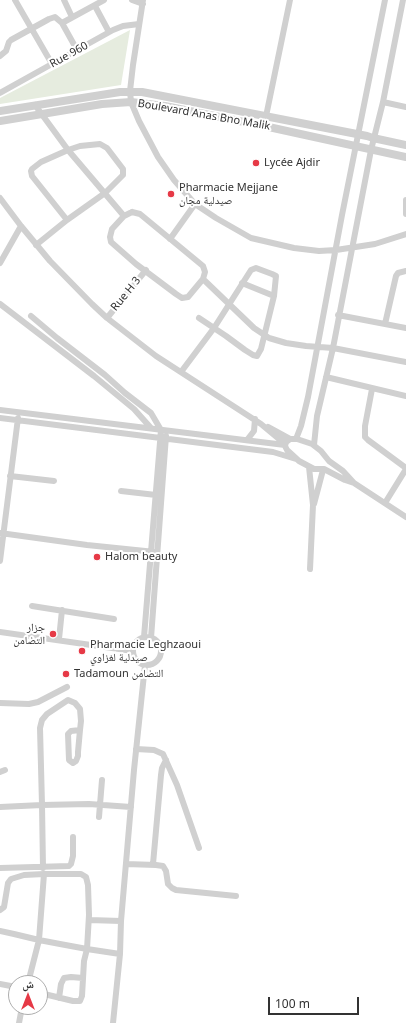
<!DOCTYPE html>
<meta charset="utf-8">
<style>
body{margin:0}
#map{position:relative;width:406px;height:1023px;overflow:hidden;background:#fff;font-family:"Noto Sans","Noto Naskh Arabic",sans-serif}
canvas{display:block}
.north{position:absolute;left:8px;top:975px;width:40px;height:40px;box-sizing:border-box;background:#fff;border:1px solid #adadad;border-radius:50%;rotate:0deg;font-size:11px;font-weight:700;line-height:16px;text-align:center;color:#333}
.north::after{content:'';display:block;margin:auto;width:14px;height:18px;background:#e63946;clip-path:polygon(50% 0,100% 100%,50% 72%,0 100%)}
.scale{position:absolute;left:268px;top:997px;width:91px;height:18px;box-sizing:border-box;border:2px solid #333;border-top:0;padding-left:5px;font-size:12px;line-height:14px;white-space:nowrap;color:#333;-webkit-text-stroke:3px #fff;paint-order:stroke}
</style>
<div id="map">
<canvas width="406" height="1023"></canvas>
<div class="north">ش</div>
<div class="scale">100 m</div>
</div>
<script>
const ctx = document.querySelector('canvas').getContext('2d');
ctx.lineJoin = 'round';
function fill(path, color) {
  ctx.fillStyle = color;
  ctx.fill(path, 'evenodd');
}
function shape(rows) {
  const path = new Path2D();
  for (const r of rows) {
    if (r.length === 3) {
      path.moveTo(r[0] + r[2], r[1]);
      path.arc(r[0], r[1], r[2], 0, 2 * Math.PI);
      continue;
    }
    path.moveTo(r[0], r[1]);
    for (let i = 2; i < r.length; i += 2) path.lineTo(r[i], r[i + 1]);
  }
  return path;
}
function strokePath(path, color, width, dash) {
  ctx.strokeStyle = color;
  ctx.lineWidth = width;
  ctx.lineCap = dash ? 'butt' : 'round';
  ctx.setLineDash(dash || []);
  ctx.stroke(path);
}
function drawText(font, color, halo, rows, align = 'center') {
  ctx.font = font + ' "Noto Sans","Noto Naskh Arabic",sans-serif';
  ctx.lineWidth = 4;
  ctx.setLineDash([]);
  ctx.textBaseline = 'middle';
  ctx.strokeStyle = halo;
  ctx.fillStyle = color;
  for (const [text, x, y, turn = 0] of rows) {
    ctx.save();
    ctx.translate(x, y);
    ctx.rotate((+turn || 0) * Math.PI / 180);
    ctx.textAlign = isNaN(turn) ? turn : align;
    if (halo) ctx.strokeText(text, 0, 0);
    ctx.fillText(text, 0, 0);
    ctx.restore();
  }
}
const green = shape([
 [130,30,121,85,0,104,0,98]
]);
const minor = shape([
 [15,0,52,64],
 [64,0,72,17],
 [132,0,143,4],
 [143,0,133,65,130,91,131,102,139,121,158,157,174,180,195,204,216,218,251,238,294,248,319,251,336,250,375,244,406,234],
 [95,6,109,32],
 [62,23,104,0],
 [0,56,6,51,9,42,11,40,49,19,55,17,62,23,77,50],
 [0,93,113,30,123,26,139,24],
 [383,102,406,107],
 [35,105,68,150,124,216],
 [264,126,290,0],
 [0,198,21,226,50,261,92,304,107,318,156,356,261,424,285,444],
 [406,200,406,214],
 [132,212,140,214,203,266,205,272,203,279,188,297,182,298,176,294,136,264,111,242,110,237,112,229,124,216,132,212],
 [170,239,195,204],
 [36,245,67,220,105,193,123,175,123,169,107,148,100,144,80,146,68,150,41,162,32,169,31,171,32,176,67,220],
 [0,263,21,226],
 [203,279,254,328,269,338,286,343,306,346,333,348,406,362],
 [242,283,274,296],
 [0,304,94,376,134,409,151,428],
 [338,315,406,328],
 [31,316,57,338,105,375,125,393,151,413,161,430,144,637],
 [107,318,146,270],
 [385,324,396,276,398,273,406,271],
 [181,372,214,328,251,270,256,268,272,274,276,276,274,296,261,349,257,356,253,355,245,350,226,336,199,318],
 [326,377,406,396],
 [372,389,365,426,365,437,368,440,406,468],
 [0,410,285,445],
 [0,418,273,452,296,459],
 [268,427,290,439],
 [296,439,301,426,308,397,342,215,385,0],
 [247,440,254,431,255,419],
 [314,445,317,416,333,348,371,150,383,102,403,0],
 [309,467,313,505,310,569],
 [10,476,54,481],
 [354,483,345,480,324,469,314,469,299,461,287,450,285,446,286,442,290,439,297,439,312,444,321,451,329,461,343,471,354,483,406,517],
 [121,491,156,495],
 [385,503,406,469],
 [314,504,323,470],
 [0,533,87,545,155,552],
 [0,561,18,418],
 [32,606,114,619],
 [0,632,133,651],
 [147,651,14],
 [151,638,166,436],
 [59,639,62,610],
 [0,703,29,704,38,702,67,687],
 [136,749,154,750,163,754,177,785,199,848],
 [0,772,5,770],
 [0,807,42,805,40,728,42,720,47,714,68,700,75,703,80,709,81,721,80,730,78,752,78,756,76,761,73,763,69,760,68,734,71,731,80,730],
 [99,817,102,780],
 [126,864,156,865,163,866,166,871,168,884,172,888,176,890,236,896],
 [153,864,161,775,162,768,166,760],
 [0,868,69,866,71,864,73,856,73,837],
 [43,868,42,805,89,804,131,807],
 [0,910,4,907,8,883,11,879,24,875,44,874],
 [89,920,121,921],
 [0,931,14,934,39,940,60,944,87,949,89,915,88,885,86,877,81,874,44,874,39,940,28,983],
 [0,984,16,987],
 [40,993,73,1001,80,1001,82,996,84,961,87,949,120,954],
 [59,998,61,984,64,978,71,977,83,978],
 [19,1023,22,1007],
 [113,1023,120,954,121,921,134,770,145,665]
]);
const tertiary = shape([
 [0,111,120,92,142,92,367,136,373,138,406,145],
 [0,121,102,104,131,102,165,106,264,126,406,157]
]);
const markers = [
 [256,163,4,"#e63946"],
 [171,194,4,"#e63946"],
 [97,557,4,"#e63946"],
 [53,634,4,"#e63946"],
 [82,651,4,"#e63946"],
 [66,674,4,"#e63946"]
];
const streetNames = [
 ["Rue 960",69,55,-29],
 ["Boulevard Anas Bno Malik",204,115,10],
 ["Rue H 3",126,294,-51]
];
const poiNames = [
 ["Lycée Ajdir",264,163],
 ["Pharmacie Mejjane",179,188],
 ["صيدلية مجان",179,201],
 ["Halom beauty",105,557],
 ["جزار",45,628,"right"],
 ["التضامن",45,641,"right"],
 ["Pharmacie Leghzaoui",90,645],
 ["صيدلية لغزاوي",90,658],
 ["Tadamoun التضامن",74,674]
];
fill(green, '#e6ecdf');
strokePath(minor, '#d0d0d0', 6);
strokePath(tertiary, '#d0d0d0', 8);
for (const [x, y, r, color] of markers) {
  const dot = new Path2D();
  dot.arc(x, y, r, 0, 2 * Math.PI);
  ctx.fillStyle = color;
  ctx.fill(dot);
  strokePath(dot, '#fff', 1.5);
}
drawText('11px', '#333', '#fff', streetNames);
drawText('11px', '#333', '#fff', poiNames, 'left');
</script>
